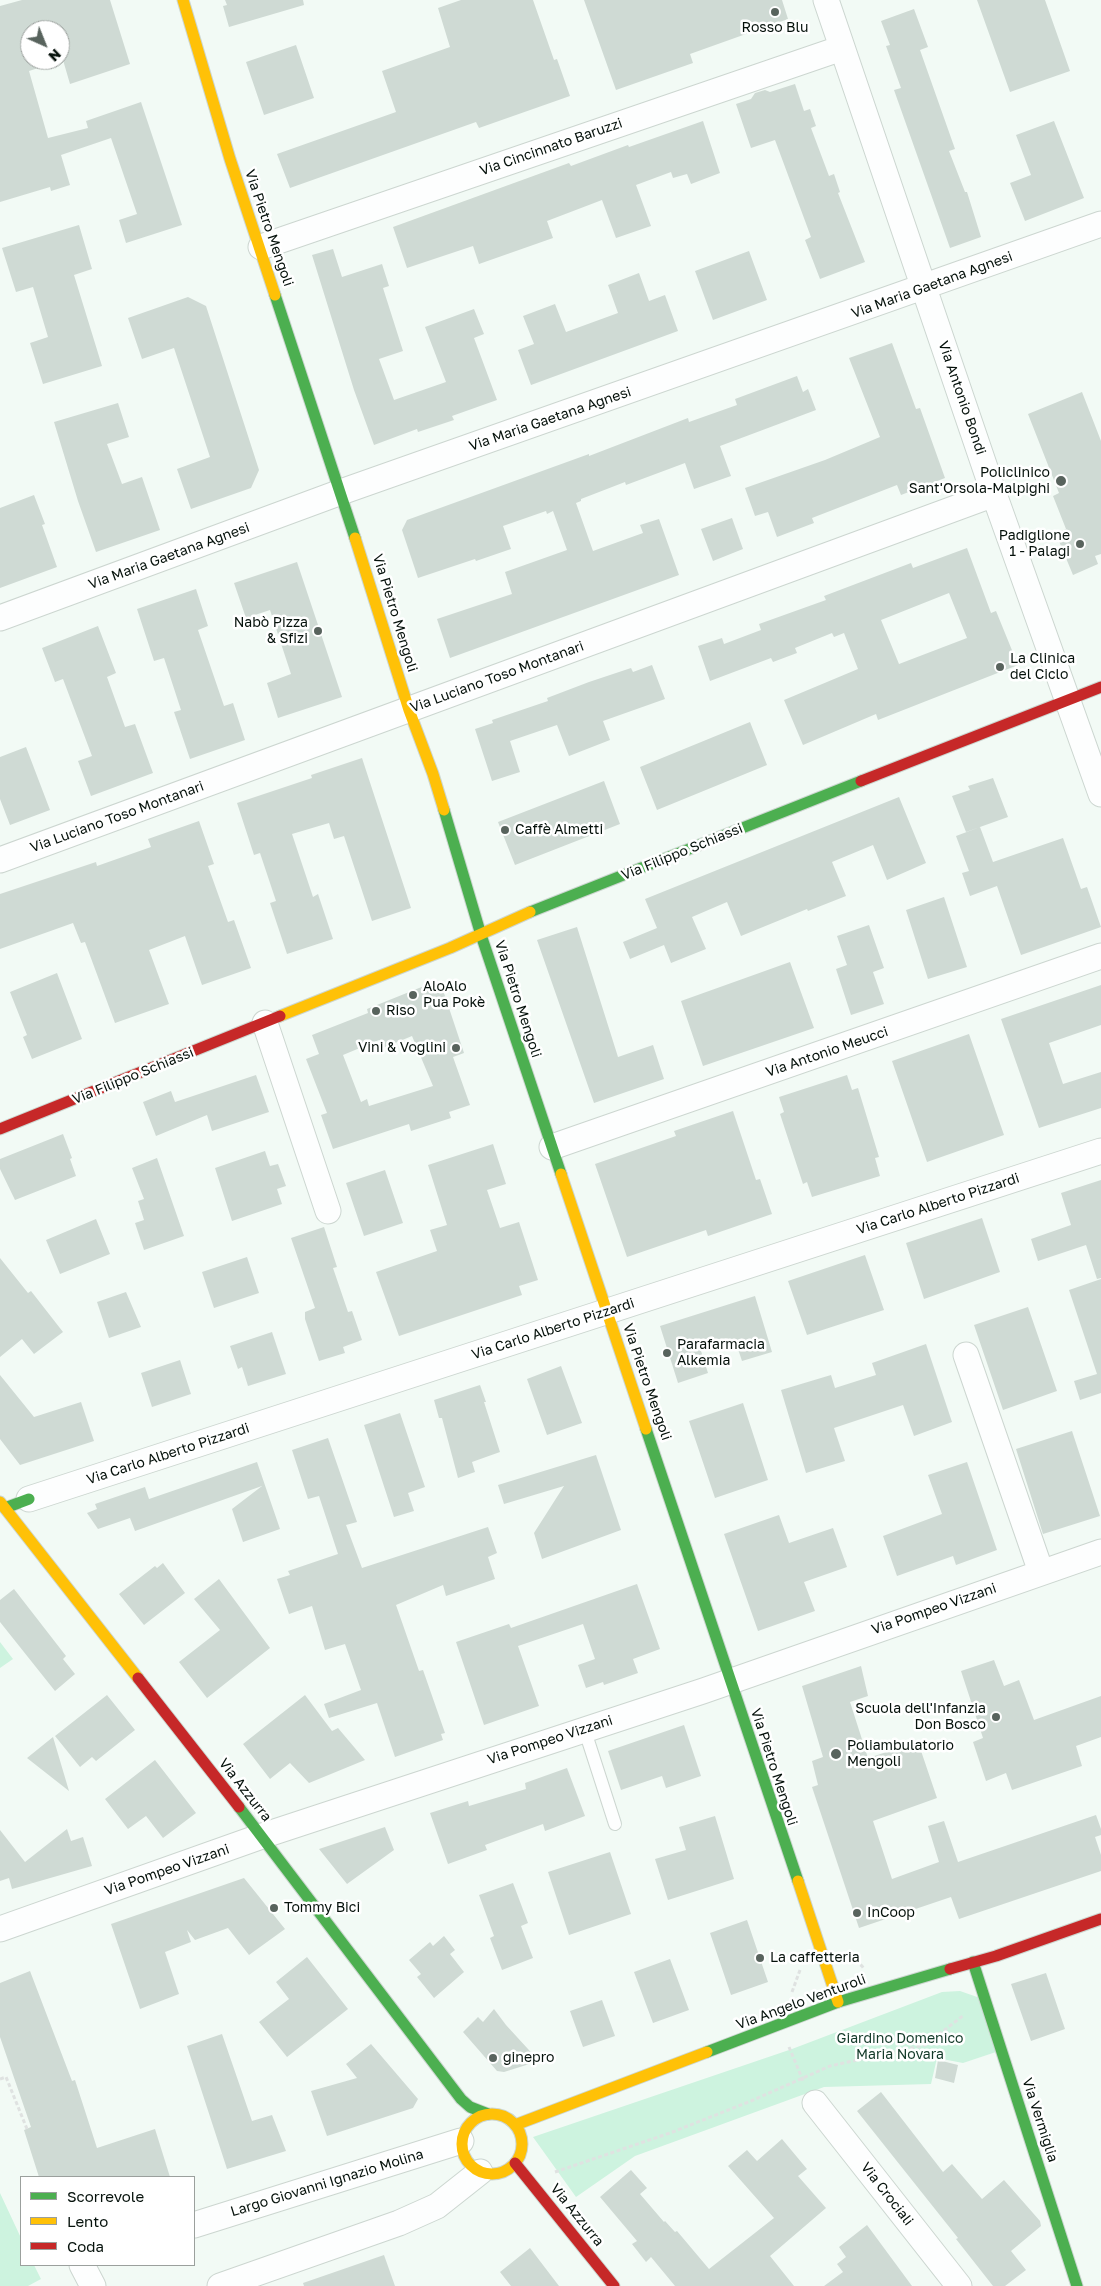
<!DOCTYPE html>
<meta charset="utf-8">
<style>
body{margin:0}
#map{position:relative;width:1101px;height:2286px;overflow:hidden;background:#f2faf5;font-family:"Golos Text",sans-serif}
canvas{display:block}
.legend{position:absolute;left:20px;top:2176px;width:175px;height:90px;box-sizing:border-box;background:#fff;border:1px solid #9ba09d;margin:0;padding:6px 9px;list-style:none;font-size:15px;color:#05110b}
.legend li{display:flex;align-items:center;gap:10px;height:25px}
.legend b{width:25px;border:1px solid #9ba09d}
.north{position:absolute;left:20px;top:20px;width:50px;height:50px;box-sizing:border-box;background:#fff;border:1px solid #9ba09d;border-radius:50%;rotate:136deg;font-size:14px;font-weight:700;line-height:20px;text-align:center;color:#05110b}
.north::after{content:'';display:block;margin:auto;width:18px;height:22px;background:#58635d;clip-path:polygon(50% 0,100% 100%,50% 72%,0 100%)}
</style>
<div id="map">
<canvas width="1101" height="2286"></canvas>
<ul class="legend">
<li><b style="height:6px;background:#4caf50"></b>Scorrevole</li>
<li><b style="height:6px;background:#ffc107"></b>Lento</li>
<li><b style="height:6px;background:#c62828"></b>Coda</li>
</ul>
<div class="north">N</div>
</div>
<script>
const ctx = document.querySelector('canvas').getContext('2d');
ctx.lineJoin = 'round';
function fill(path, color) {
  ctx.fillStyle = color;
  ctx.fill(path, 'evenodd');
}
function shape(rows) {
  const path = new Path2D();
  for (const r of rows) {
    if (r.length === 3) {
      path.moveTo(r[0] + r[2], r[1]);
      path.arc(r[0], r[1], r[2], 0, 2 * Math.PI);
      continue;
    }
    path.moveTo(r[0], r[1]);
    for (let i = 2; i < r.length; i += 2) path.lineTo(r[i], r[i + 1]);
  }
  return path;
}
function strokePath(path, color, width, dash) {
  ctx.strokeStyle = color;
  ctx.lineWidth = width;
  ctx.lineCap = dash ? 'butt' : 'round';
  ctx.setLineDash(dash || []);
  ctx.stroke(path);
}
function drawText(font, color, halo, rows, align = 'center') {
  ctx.font = font + ' "Golos Text",sans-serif';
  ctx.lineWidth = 5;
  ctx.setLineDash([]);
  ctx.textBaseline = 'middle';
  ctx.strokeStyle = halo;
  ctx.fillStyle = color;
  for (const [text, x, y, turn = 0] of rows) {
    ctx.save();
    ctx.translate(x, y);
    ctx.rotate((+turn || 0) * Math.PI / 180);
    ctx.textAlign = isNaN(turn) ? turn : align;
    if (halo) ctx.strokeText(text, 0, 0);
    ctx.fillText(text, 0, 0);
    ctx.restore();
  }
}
const green = shape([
 [0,1642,13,1659,0,1668],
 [960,1991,980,1998,999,2051,963,2063,937,2058,931,2084,824,2087,635,2156,576,2197,533,2137,792,2049,942,1992],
 [0,2193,21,2238,21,2265,34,2265,41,2279,28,2286,0,2286]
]);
const building = shape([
 [22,0,110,0,130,64,70,84,63,60,29,71,48,138,88,128,86,121,141,102,182,225,126,243,119,220,137,214,111,138,61,155,70,185,51,191,50,187,0,202,0,6],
 [30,30,60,30,60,60,30,60],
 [225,0,303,0,304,5,229,27,223,6,227,5],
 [461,0,533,0,554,60,557,59,570,96,479,128,476,122,290,188,277,154,396,112,382,71,450,47,438,8],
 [584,0,782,0,788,19,690,54,693,63,616,90],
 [977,0,1045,0,1070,71,1010,92],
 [914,9,928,47,920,50,955,149,949,151,965,192,967,192,981,237,950,248,894,90,901,88,886,46,890,45,881,21],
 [296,45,314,98,264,115,246,62],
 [795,84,804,111,810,109,816,126,811,128,829,176,834,174,840,192,838,193,865,262,820,279,805,240,811,237,775,140,751,148,736,104,751,99,755,93,765,90,770,92],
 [703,121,720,173,691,184,687,174,673,178,671,172,636,185,651,226,616,238,602,200,547,221,553,238,479,264,473,246,407,268,393,227,569,163,571,166,628,145,629,147],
 [1054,121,1084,198,1025,221,1010,183,1031,175,1016,135],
 [79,225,92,269,74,275,102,366,43,384,30,343,48,337,33,287,16,292,2,248],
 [333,249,342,277,382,264,389,286,383,288,403,351,379,359,394,400,446,382,425,327,474,309,484,334,474,338,497,400,452,416,454,420,418,432,417,429,374,445,354,390,312,255],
 [749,251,767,300,713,320,695,271],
 [639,273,649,301,665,295,678,331,531,385,518,350,534,344,523,316,555,304,566,332,618,313,608,285],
 [188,297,206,306,259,470,251,488,191,509,177,469,210,457,174,348,142,359,128,318],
 [892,343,916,409,920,408,945,478,901,495,897,485,812,518,814,523,777,537,768,512,755,516,745,488,825,460,880,437,849,358],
 [797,376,803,392,808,389,816,410,720,446,731,476,694,489,685,463,626,485,625,482,581,499,581,501,576,503,593,551,643,533,640,525,659,519,679,575,450,658,437,619,512,594,505,572,567,550,553,511,547,514,546,511,503,526,511,549,476,561,475,559,418,578,402,530,407,520,589,454,589,456,688,418,689,422,737,405,735,399],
 [1082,392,1101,441,1101,554,1095,556,1098,564,1073,575,1056,534,1066,529,1053,496,1059,493,1028,414],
 [118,403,129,437,107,444,122,484,142,477,160,530,96,552,78,501,54,422],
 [34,495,45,524,42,525,57,567,0,588,0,508],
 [732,518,743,549,713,561,701,529],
 [967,548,991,613,996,611,1018,665,878,720,876,714,803,745,784,700,858,669,844,633,834,637,832,633,795,648,797,653,773,662,771,658,710,681,698,646,722,638,724,644,761,630,759,624,826,600,824,596,911,563,913,568],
 [949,593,967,638,899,664,881,620],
 [297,562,342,697,278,718,267,683,291,674,270,610,246,618,234,583],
 [196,589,208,626,198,630,224,706,233,703,245,740,190,759,174,712,181,710,164,658,154,661,137,609],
 [98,626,116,673,107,677,125,727,135,724,153,773,91,796,78,761,92,756,63,679,55,682,42,648],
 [652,665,665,699,603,721,610,740,569,756,557,725,510,741,520,772,492,781,475,729,493,723,492,720,548,701,547,698,589,682,631,668,633,672],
 [750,722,767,765,657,810,640,767],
 [26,747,50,810,10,825,0,799,0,757],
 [362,758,411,908,372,921,344,836,334,839,329,823,292,834,313,897,318,894,333,939,287,954,270,903,276,901,260,853,254,855,237,803,312,778,311,775],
 [993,778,1008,817,966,832,952,796,970,790,968,786],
 [604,781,620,824,515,865,498,822],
 [899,797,926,863,887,880,873,845,832,862,846,896,808,911,807,909,741,936,727,902,692,917,706,949,671,963,664,945,630,959,623,942,657,928,645,899],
 [199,821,214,864,208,866,228,922,234,920,251,968,202,985,185,936,149,950,169,1004,115,1023,85,942,81,943,73,923,0,949,0,894,96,862,97,866,151,847,148,839],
 [980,827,993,862,1063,838,1081,889,1087,887,1101,927,1021,955,997,886,970,896,962,873,969,871,956,836],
 [944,897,967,967,928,979,906,910],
 [869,925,884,968,873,972,884,1004,851,1015,836,969,847,965,837,936],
 [577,927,618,1057,653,1045,664,1079,594,1103,537,940],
 [790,962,814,1028,703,1066,681,1001],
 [57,973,82,1039,32,1059,23,1037,27,1035,10,992],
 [429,984,443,990,464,1053,453,1057,470,1105,449,1112,451,1118,411,1131,409,1124,333,1149,321,1115,327,1113,306,1059,319,1054,312,1035,368,1013,367,1009],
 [412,1036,433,1086,369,1106,367,1099,361,1102,343,1055,379,1040,383,1048],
 [1101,985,1101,1025,1049,1043,1063,1084,1101,1072,1101,1108,1039,1128,1001,1019],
 [969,1034,1004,1135,927,1162,892,1061],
 [256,1075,269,1112,212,1131,207,1115,156,1136,143,1102,171,1091,175,1102],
 [847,1075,852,1090,858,1088,879,1157,875,1158,880,1176,812,1197,807,1182,803,1184,780,1114,784,1112,779,1097],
 [733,1111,756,1180,760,1179,772,1214,708,1236,706,1230,627,1257,595,1164,676,1136,674,1131],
 [63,1134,72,1158,70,1159,76,1176,15,1200,0,1169,0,1159],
 [493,1144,506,1184,487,1190,500,1228,519,1222,538,1280,519,1286,522,1295,399,1336,376,1272,437,1251,430,1230,447,1225,428,1165],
 [265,1151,270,1166,278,1164,286,1186,277,1189,282,1204,232,1221,215,1168],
 [157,1158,184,1236,144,1250,135,1223,144,1220,138,1201,144,1199,132,1168],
 [385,1170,403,1223,364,1236,346,1183],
 [1101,1180,1101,1278,1097,1279,1086,1245,1038,1261,1031,1239,1071,1225,1061,1193],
 [982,1218,1000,1272,924,1299,906,1243],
 [96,1219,110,1254,60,1274,46,1240],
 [324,1227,337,1267,333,1268,348,1312,352,1311,362,1340,343,1347,345,1353,319,1361,305,1319,305,1312,315,1308,291,1238],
 [865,1255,884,1310,807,1335,788,1281],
 [247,1257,259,1293,214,1308,202,1272],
 [0,1258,28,1293,31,1291,63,1332,34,1354,22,1339,0,1357],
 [1101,1279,1101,1393,1080,1400,1074,1381,1097,1374,1069,1290],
 [126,1292,141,1327,109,1338,97,1302],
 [755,1296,772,1352,742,1361,735,1340,701,1351,708,1373,678,1383,660,1326],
 [1028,1307,1057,1391,1003,1410,974,1325],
 [272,1332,286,1374,248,1386,242,1367,238,1369,230,1346],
 [926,1344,952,1422,914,1436,903,1405,834,1428,845,1461,806,1473,781,1390,831,1375,835,1388,876,1375,872,1363],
 [180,1360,191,1394,152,1407,141,1373],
 [561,1366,582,1423,547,1435,527,1379],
 [0,1375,34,1417,81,1402,94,1441,20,1465,0,1439],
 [480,1385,486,1402,484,1402,500,1452,472,1462,475,1472,458,1478,442,1418,439,1418,434,1400],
 [743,1403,768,1480,715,1498,689,1421],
 [400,1413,425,1487,408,1493,414,1511,394,1517,364,1425],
 [1072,1431,1100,1516,1043,1534,1016,1449],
 [328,1438,357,1522,346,1525,362,1568,488,1527,497,1553,488,1557,495,1579,446,1596,443,1585,396,1605,419,1671,423,1670,445,1733,441,1734,443,1740,395,1757,377,1703,329,1718,324,1704,361,1690,345,1644,325,1650,312,1606,289,1614,277,1579,290,1575,288,1571,338,1554,319,1496,308,1499,292,1450],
 [596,1455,621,1530,542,1559,534,1533,564,1486,504,1504,498,1485],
 [257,1462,280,1529,243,1542,232,1509,262,1486,135,1531,130,1518,98,1529,87,1513,97,1509,95,1504,145,1487,149,1499],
 [967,1462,997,1550,956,1565,953,1556,897,1576,883,1536,942,1514,928,1475],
 [779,1515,789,1543,833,1528,847,1567,804,1582,815,1611,758,1631,724,1534],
 [163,1563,185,1593,144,1625,119,1594,155,1566,157,1568],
 [219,1579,270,1648,207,1698,179,1662,220,1630,194,1599],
 [637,1584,660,1649,633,1659,638,1673,604,1685,603,1682,586,1688,578,1665,595,1659,583,1624,518,1646,539,1706,484,1725,456,1642,509,1624,511,1628],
 [14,1589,66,1656,63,1659,75,1674,55,1691,0,1622,0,1600],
 [994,1660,1004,1686,1019,1680,1034,1720,1101,1696,1101,1737,1076,1746,1082,1766,1012,1790,1006,1773,986,1781,973,1742,983,1738,961,1671],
 [861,1666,868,1696,850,1702,868,1758,918,1742,937,1798,873,1821,892,1879,939,1862,928,1826,944,1821,958,1862,1096,1815,1101,1829,1101,1835,1095,1837,1101,1855,1101,1871,959,1919,951,1897,859,1928,812,1787,818,1785,812,1761,823,1757,802,1686],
 [107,1695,135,1730,96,1761,92,1757,80,1767,55,1736],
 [305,1695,332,1731,338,1728,365,1760,309,1783,290,1763,270,1779,243,1744],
 [684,1725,701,1776,666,1788,662,1776,621,1790,608,1751],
 [53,1737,69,1791,27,1758],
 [155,1760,196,1813,163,1838,146,1816,128,1829,105,1799],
 [567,1768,585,1816,545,1831,543,1824,485,1845,487,1850,448,1864,430,1813,468,1801,469,1806,526,1789,525,1783],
 [715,1816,734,1879,668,1900,655,1859,686,1850,679,1827],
 [385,1827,394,1850,347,1884,319,1849],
 [67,1829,71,1841,83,1837,92,1866,12,1889,9,1878,0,1881,0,1830,25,1862],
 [610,1852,631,1914,569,1935,548,1872],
 [244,1878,285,1929,249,1955,228,1928,195,1940,187,1930,191,1942,165,1952,179,1994,140,2009,111,1924],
 [513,1883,528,1923,521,1926,533,1958,502,1970,490,1938,494,1936,479,1895],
 [747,1920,768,1982,731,1995,710,1933],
 [444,1936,455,1950,450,1954,464,1972,434,1998,417,1977,421,1974,409,1960,430,1942,433,1946],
 [307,1957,348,2009,287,2057,259,2022,289,1999,276,1982],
 [670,1959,689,2010,653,2023,634,1972],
 [30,1971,72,2081,75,2080,97,2148,155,2129,170,2177,39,2177,24,2130,31,2127,0,2037,0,1983],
 [1046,1973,1065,2029,1031,2041,1011,1984],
 [602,2000,615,2036,583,2047,570,2011],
 [494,2009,506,2025,539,2061,504,2072,497,2071,463,2032,478,2017,483,2022],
 [222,2034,252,2121,272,2115,286,2151,227,2169,187,2046],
 [371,2044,418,2099,413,2108,327,2136,311,2091,357,2078,346,2064],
 [938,2060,958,2065,954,2083,935,2078],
 [881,2092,943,2172,952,2164,982,2199,1004,2180,1040,2221,1041,2226,1011,2251,1026,2270,1005,2286,993,2286,956,2239,958,2238,857,2111],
 [782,2139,807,2169,798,2176,826,2208,770,2256,794,2286,675,2286,651,2257,646,2262,632,2244,637,2241,600,2197,631,2170,647,2188,640,2194,664,2222,665,2221,675,2232,677,2231,709,2269,774,2218,728,2166,747,2150,757,2161],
 [867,2225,912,2286,824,2286,843,2272,837,2264,846,2257,839,2247],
 [530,2248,559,2286,511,2286,500,2272],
 [384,2255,395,2286,304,2286,303,2283]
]);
const path = shape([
 [850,1957,862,1966,864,1969],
 [792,1992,800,1970],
 [789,2047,804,2083],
 [0,2079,6,2077,27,2129],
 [555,2172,670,2133,751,2101,830,2066,925,2045,964,2015]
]);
const lane = shape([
 [584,1728,615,1824]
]);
const street = shape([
 [826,0,994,494,1101,794],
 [261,247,842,48],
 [0,618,341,492,1101,224],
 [0,860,994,494],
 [265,1023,328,1211],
 [552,1147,1101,956],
 [966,1355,1041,1572],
 [29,1499,1101,1151],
 [0,1929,262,1836,703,1691,1101,1552],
 [815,2103,959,2286],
 [194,2225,461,2141],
 [82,2265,93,2286],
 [220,2286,399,2223,437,2206,480,2172]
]);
const fast = shape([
 [275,295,355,538],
 [444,810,481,935,561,1174],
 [530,912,861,781],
 [646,1429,798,1881],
 [5,1508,29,1499],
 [239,1807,461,2099,470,2107,488,2114],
 [973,1962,1077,2286],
 [707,2052,838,2002,950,1969]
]);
const slow = shape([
 [183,0,230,159,275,295],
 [355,538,409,710,433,774,444,810],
 [280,1016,450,948,530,912],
 [561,1174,646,1429],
 [0,1502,138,1678],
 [798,1881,838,2002],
 [492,2144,30],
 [515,2125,707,2052]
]);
const jam = shape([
 [861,781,1101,687],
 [0,1129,280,1016],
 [138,1678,239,1807],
 [950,1969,996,1956,1101,1919],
 [515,2163,614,2286]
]);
const markers = [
 [775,12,5,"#58635d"],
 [1061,481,6,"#58635d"],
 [1080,544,5,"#58635d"],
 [318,631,5,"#58635d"],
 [1000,667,5,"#58635d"],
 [505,830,5,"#58635d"],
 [413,995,5,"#58635d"],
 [376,1011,5,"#58635d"],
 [456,1048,5,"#58635d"],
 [667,1353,5,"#58635d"],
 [996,1717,5,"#58635d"],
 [836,1754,6,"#58635d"],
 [274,1908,5,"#58635d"],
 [857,1913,5,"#58635d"],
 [760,1958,5,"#58635d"],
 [493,2058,5,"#58635d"]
];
const poiNames = [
 ["Rosso Blu",775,28,"center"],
 ["Policlinico",1050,473,"right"],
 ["Sant'Orsola-Malpighi",1050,489,"right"],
 ["Padiglione",1070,536,"right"],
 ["1 - Palagi",1070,552,"right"],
 ["Nabò Pizza",308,623,"right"],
 ["& Sfizi",308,639,"right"],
 ["La Clinica",1010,659],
 ["del Ciclo",1010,675],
 ["Caffè Almetti",515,830],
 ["AloAlo",423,987],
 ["Pua Pokè",423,1003],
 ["Riso",386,1011],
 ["Vini & Voglini",446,1048,"right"],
 ["Parafarmacia",677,1345],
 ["Alkemia",677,1361],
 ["Scuola dell'Infanzia",986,1709,"right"],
 ["Don Bosco",986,1725,"right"],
 ["Poliambulatorio",847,1746],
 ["Mengoli",847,1762],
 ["Tommy Bici",284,1908],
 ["InCoop",867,1913],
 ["La caffetteria",770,1958],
 ["ginepro",503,2058]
];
const streetNames = [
 ["Via Cincinnato Baruzzi",551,147,-19],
 ["Via Pietro Mengoli",269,228,71],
 ["Via Maria Gaetana Agnesi",932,285,-20],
 ["Via Antonio Bondi",962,398,71],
 ["Via Maria Gaetana Agnesi",550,419,-19],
 ["Via Maria Gaetana Agnesi",169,556,-20],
 ["Via Pietro Mengoli",395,613,73],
 ["Via Luciano Toso Montanari",497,677,-20],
 ["Via Luciano Toso Montanari",117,817,-20],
 ["Via Filippo Schiassi",682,852,-22],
 ["Via Pietro Mengoli",518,999,72],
 ["Via Antonio Meucci",827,1052,-19],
 ["Via Filippo Schiassi",133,1076,-22],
 ["Via Carlo Alberto Pizzardi",938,1204,-18],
 ["Via Carlo Alberto Pizzardi",553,1329,-18],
 ["Via Pietro Mengoli",647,1382,71],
 ["Via Carlo Alberto Pizzardi",168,1454,-18],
 ["Via Pompeo Vizzani",934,1609,-19],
 ["Via Pompeo Vizzani",550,1740,-18],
 ["Via Pietro Mengoli",774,1767,72],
 ["Via Azzurra",245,1790,52],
 ["Via Pompeo Vizzani",167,1870,-19],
 ["Via Angelo Venturoli",801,2002,-20],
 ["Via Vermiglia",1040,2120,72],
 ["Largo Giovanni Ignazio Molina",327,2183,-17],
 ["Via Crociali",887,2194,52],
 ["Via Azzurra",577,2215,51]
];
const parkNames = [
 ["Giardino Domenico",900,2039],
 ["Maria Novara",900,2055]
];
fill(green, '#cdf3df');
fill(building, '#cfdad4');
strokePath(lane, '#ccd6d0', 14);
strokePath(street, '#ccd6d0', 27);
strokePath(fast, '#ccd6d0', 13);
strokePath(slow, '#ccd6d0', 13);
strokePath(jam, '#ccd6d0', 13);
strokePath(path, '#dfe2e1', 3, [4, 2.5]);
strokePath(lane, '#fdfefe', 12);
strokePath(street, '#fdfefe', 25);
strokePath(fast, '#4caf50', 11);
strokePath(slow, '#ffc107', 11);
strokePath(jam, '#c62828', 11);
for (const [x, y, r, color] of markers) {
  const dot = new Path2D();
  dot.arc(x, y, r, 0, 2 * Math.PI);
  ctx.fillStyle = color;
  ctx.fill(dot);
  strokePath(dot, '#fff', 2);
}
drawText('14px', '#05110b', '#fff', poiNames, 'left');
drawText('14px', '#05110b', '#fff', streetNames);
drawText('14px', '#123928', '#fff', parkNames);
</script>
